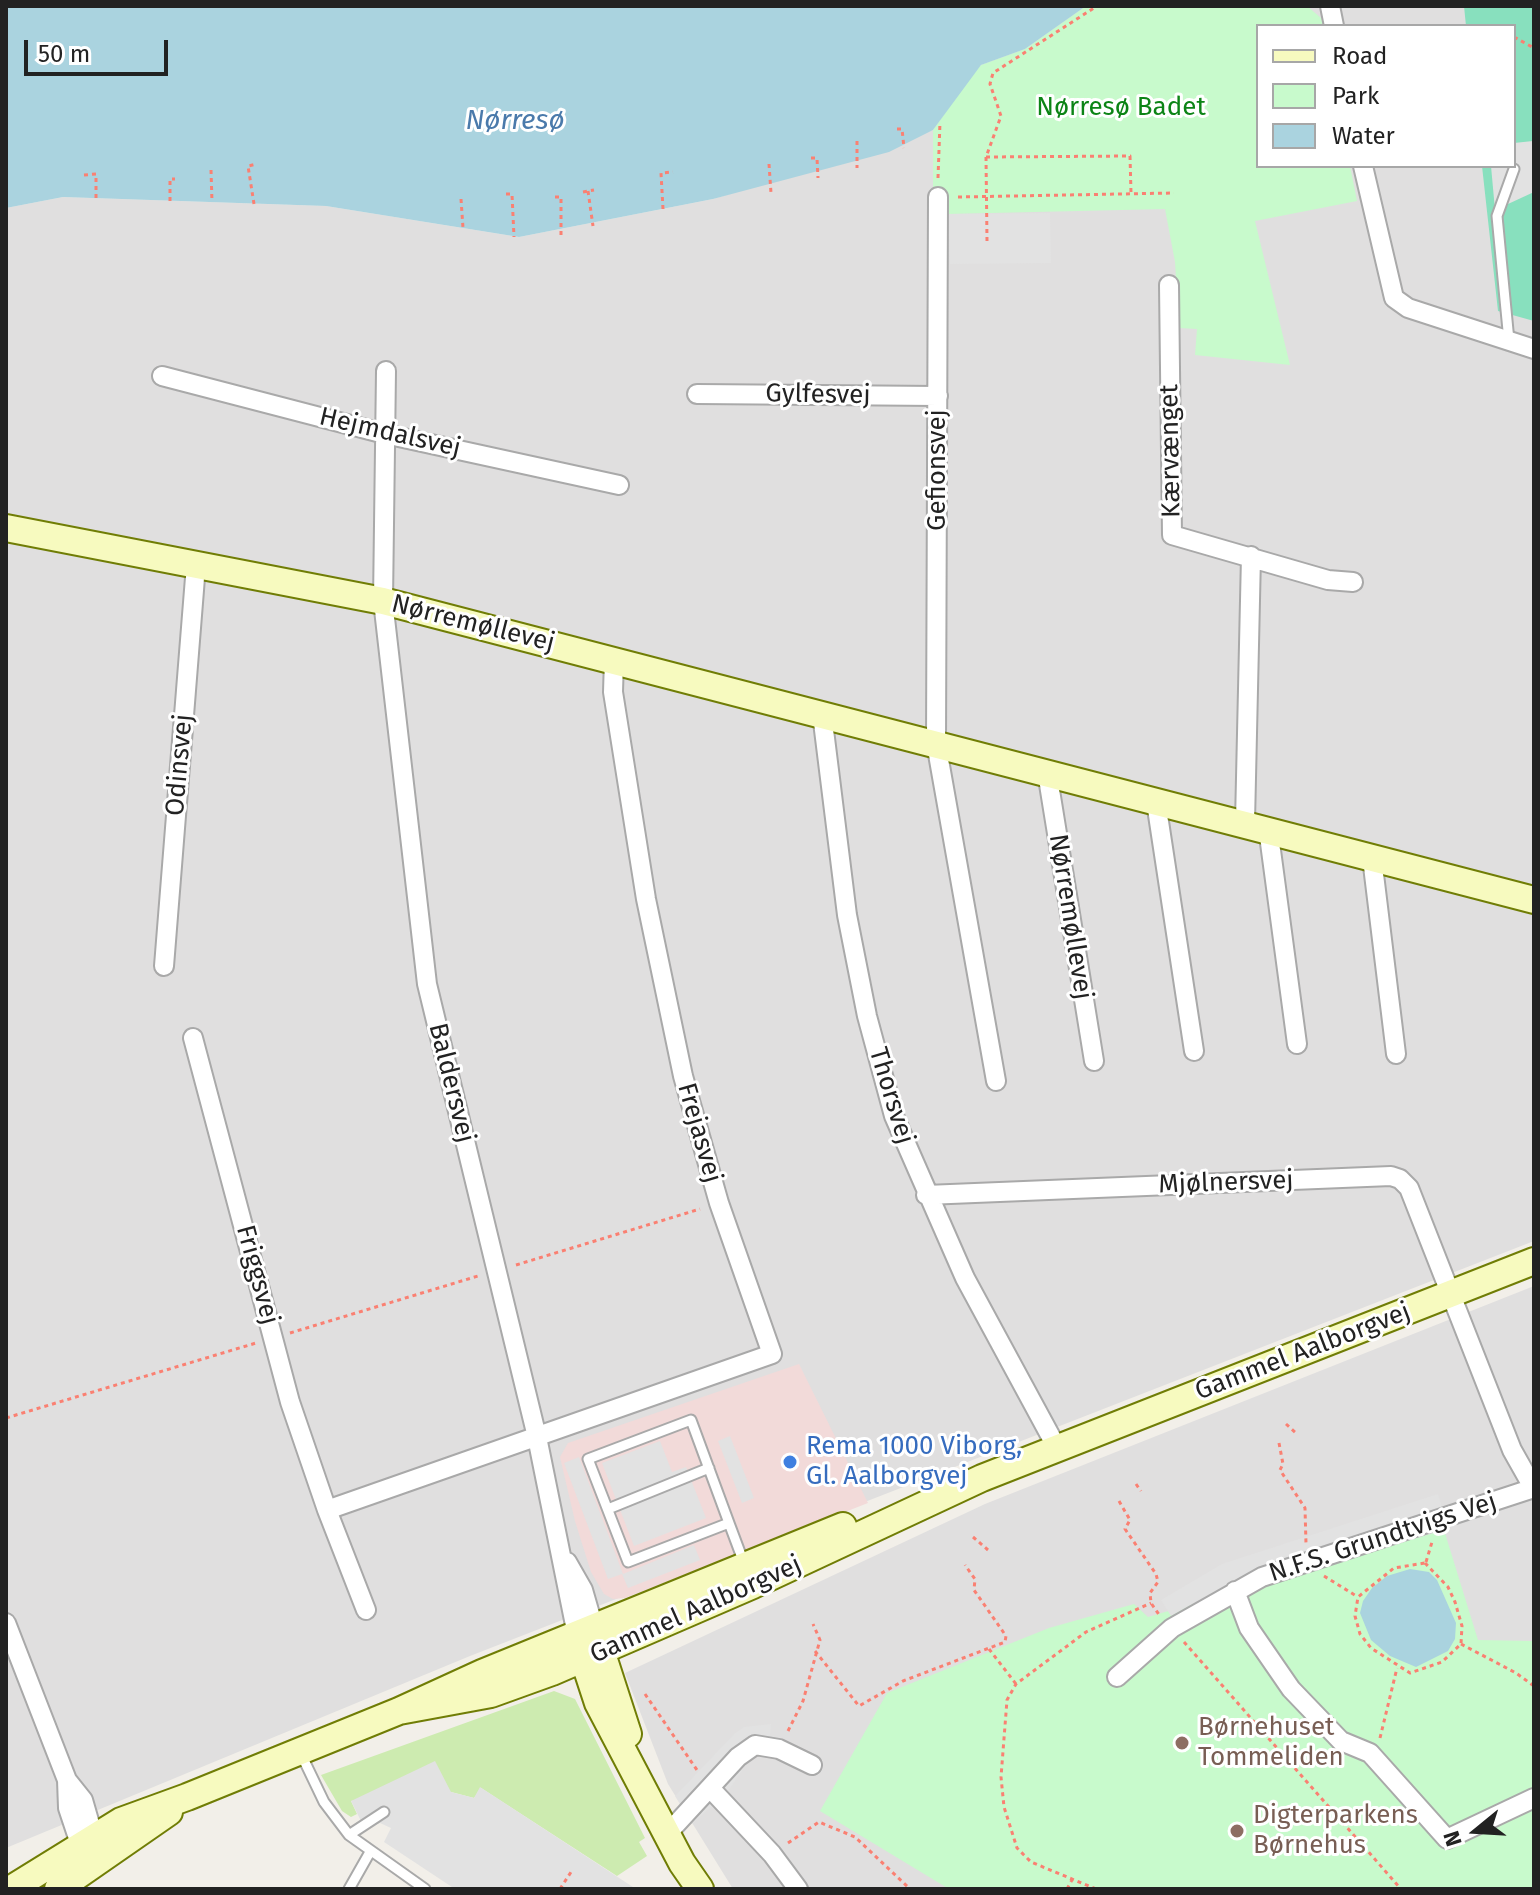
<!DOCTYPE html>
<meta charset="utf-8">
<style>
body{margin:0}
#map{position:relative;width:1540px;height:1895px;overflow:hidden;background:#f2efe9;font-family:"Fira Sans",sans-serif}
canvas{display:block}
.frame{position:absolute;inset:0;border:8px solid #222;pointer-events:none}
.legend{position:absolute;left:1256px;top:24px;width:260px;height:144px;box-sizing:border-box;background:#fff;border:2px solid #a7a7a7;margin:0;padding:10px 14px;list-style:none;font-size:24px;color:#222}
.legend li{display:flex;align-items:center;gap:16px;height:40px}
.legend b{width:40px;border:2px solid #a7a7a7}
.north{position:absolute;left:1436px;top:1791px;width:80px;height:80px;-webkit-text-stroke:6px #fff;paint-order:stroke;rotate:252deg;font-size:22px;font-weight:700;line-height:32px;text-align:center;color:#222}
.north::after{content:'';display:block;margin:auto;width:28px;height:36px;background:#222;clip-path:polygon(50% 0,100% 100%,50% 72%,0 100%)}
.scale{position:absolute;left:24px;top:40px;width:144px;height:36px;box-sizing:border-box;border:4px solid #222;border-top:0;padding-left:10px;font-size:24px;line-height:28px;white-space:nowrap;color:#222;-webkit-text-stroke:6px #fff;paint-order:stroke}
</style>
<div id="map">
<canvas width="1540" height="1895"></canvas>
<div class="frame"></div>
<ul class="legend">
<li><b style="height:10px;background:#f7fabf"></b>Road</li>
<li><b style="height:22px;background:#c8facc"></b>Park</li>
<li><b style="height:22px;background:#aad3df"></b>Water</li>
</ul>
<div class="north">N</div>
<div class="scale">50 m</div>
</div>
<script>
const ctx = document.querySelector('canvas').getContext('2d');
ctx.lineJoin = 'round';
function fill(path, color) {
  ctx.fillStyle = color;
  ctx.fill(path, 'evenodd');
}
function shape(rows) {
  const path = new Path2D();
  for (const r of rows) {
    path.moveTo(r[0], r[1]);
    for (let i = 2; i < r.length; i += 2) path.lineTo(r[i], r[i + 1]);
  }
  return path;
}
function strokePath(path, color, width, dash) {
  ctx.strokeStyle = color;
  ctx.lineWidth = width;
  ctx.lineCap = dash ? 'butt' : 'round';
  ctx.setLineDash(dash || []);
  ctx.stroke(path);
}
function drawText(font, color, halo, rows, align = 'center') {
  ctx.font = font + ' "Fira Sans",sans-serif';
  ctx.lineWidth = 6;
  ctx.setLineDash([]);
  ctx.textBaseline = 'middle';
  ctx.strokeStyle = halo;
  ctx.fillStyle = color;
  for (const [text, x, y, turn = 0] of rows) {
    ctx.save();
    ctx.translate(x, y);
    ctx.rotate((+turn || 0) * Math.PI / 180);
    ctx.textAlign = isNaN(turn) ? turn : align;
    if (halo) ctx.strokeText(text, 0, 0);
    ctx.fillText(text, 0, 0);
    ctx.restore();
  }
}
const residential = shape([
 [1086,6,1534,6,1534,1241,470,1656,6,1848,6,208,63,197,326,206,519,237,713,199,933,130,981,65,1025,49],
 [1258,26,1514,26,1514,166,1258,166],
 [1534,1286,1534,1889,733,1889,668,1784,625,1673,985,1504]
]);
const commercial = shape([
 [799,1364,868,1503,625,1598,613,1599,604,1594,591,1572,575,1521,560,1457,568,1443]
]);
const grass = shape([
 [554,1691,575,1699,645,1838,639,1842,647,1856,617,1876,481,1788,474,1798,451,1792,351,1801,357,1814,351,1817,342,1811,321,1775]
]);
const park = shape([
 [1086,6,1307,6,1321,18,1323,26,1258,26,1258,166,1350,166,1357,201,1255,221,1290,365,1195,355,1197,329,1179,328,1175,262,1165,209,948,214,947,192,933,192,933,130,969,78,981,65,1025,49],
 [1444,1530,1478,1640,1534,1641,1534,1889,949,1889,820,1811,887,1693,1049,1628,1134,1604,1148,1617]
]);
const pitch = shape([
 [1464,6,1534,6,1534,321,1498,311,1482,166,1514,166,1514,26,1466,26]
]);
const parking = shape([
 [1533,141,1534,192,1495,210,1491,166,1514,166,1514,143],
 [1050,213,1051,263,950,264,948,214],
 [730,1436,754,1498,742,1503,718,1441],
 [660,1441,672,1472,686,1467,706,1518,634,1546,602,1463],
 [579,1457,623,1574,694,1545,700,1560,628,1588,622,1574,608,1579,564,1463],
 [1438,1494,1443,1511,1232,1582,1171,1616,1161,1600,1222,1564],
 [771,1724,769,1754,755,1752,726,1794,692,1824,675,1796,735,1733,744,1727],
 [435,1761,451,1792,474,1798,480,1787,636,1889,455,1889,384,1842,391,1828,380,1823,365,1829,351,1801]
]);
const water = shape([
 [6,6,1086,6,1025,49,981,65,933,130,889,152,713,199,519,237,326,206,63,197,6,208],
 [1410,1569,1429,1572,1437,1580,1456,1623,1455,1639,1448,1651,1416,1667,1390,1656,1371,1640,1360,1613,1363,1601,1372,1588,1387,1576]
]);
const path = shape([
 [1514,37,1534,48],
 [897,129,902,129,904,148],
 [857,141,857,168],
 [986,157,1130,156,1131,193],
 [811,158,817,158,818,178],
 [769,164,771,193],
 [211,170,212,202],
 [84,175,96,174,96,199],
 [938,178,940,122],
 [588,191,593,226],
 [583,192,594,190],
 [506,194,512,194,514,237],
 [555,197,561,197,561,236],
 [958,197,1174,193],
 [461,199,463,228],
 [170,201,170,179,175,179],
 [254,204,248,166,257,164],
 [663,209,661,173,673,172],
 [987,241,986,157,1001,116,990,84,993,73,1097,6],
 [516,1265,700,1209],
 [290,1333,478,1276],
 [6,1418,256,1343],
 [1286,1424,1296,1433],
 [1279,1443,1283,1464,1280,1470,1305,1508,1306,1544],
 [1136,1484,1141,1491],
 [1119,1501,1130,1520,1125,1529,1156,1574,1158,1582,1150,1593,1151,1603,1160,1616],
 [973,1537,988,1550],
 [1426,1562,1432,1542],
 [1425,1563,1448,1587,1455,1602,1462,1626,1461,1644,1442,1662,1410,1673,1371,1648,1360,1634,1355,1616,1358,1597,1394,1568,1425,1563],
 [1324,1576,1358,1597],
 [1184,1642,1401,1889],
 [1461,1644,1516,1673,1534,1686],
 [989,1649,1016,1684],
 [815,1651,859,1706,903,1681,1005,1642,1006,1636,974,1590,975,1579,965,1565],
 [645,1694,699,1773],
 [788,1731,803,1701,820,1640,813,1624],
 [1380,1738,1397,1668],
 [788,1843,819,1822,855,1837,910,1889],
 [560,1889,571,1872],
 [1067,1889,1073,1878],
 [1096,1889,1031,1862,1017,1848,1004,1807,1001,1777,1007,1700,1016,1684,1086,1632,1151,1603]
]);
const lane = shape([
 [1509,341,1497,216,1514,169],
 [608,1509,709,1468],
 [729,1523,628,1562,588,1459,691,1420,729,1523,744,1563],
 [301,1754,324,1802,349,1835,425,1889],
 [349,1835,384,1812],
 [349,1889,370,1852]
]);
const street = shape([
 [1330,6,1334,26],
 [1363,166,1394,298,1408,308,1534,349],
 [938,197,936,743,996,1081],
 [1169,285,1172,535,1328,580,1353,582],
 [386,371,383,601,427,984,537,1437,577,1635],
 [162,376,385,434,619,485],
 [697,394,938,396],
 [822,714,847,915,867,1016,894,1116,965,1278,1057,1448],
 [1047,772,1094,1061],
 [1156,802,1194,1051],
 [1245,822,1251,556],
 [1268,828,1297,1044],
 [1372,858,1396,1054],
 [164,966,196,565],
 [193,1038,290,1402,327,1510,772,1354,719,1203,683,1076,646,899,613,692,614,659],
 [926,1195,1391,1176,1400,1179,1409,1188,1512,1450,1534,1489],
 [327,1510,366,1610],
 [567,1562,583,1590,594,1628],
 [1235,1591,1249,1628,1291,1689,1341,1741,1370,1753,1447,1839,1534,1798],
 [6,1623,67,1780,83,1800,96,1845],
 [1117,1677,1172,1628,1262,1577,1534,1488],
 [67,1780,68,1808,80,1844,88,1852],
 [710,1788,772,1854,798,1889],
 [667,1834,738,1757,755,1745,779,1749,812,1765]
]);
const secondary = shape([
 [6,528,383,601,1534,900],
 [597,1638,628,1734],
 [578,1642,598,1703,682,1863,700,1889],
 [399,1711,491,1694,552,1672,753,1585,982,1478,1534,1261],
 [11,1889,121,1821,187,1797,399,1711,482,1673,843,1526],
 [58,1889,169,1812]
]);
const markers = [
 [790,1462,8,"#3f7fe0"],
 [1182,1743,8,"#8d6e63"],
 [1237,1831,8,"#8d6e63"]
];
const parkNames = [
 ["Nørresø Badet",1121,108]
];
const streetNames = [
 ["Gylfesvej",818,395,1],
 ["Hejmdalsvej",390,433,13],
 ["Kærvænget",1171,451,-91],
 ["Gefionsvej",938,470,-90],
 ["Nørremøllevej",473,624,14],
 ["Odinsvej",180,765,-85],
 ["Nørremøllevej",1070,917,81],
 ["Baldersvej",451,1083,76],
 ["Thorsvej",891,1096,73],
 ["Frejasvej",699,1133,74],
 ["Mjølnersvej",1226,1183,-2],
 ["Friggsvej",257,1275,75],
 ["Gammel Aalborgvej",1303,1352,-21],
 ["N.F.S. Grundtvigs Vej",1383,1538,-18],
 ["Gammel Aalborgvej",696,1610,-24]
];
const shopNames = [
 ["Rema 1000 Viborg,",806,1447],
 ["Gl. Aalborgvej",806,1477]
];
const educationNames = [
 ["Børnehuset",1198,1728],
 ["Tommeliden",1198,1758],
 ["Digterparkens",1253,1816],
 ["Børnehus",1253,1846]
];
const waterNames = [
 ["Nørresø",515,121]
];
fill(residential, '#e0dfdf');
fill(commercial, '#f2dad9');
fill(grass, '#cdebb0');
fill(park, '#c8facc');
fill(pitch, '#88e0be');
fill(parking, '#e2e2e2');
fill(water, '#aad3df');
strokePath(lane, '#a9a9a9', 13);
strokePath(street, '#a9a9a9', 22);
strokePath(secondary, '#707d05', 30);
strokePath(path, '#fa8072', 3, [4, 4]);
strokePath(lane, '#fff', 9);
strokePath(street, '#fff', 18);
strokePath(secondary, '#f7fabf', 26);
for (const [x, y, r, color] of markers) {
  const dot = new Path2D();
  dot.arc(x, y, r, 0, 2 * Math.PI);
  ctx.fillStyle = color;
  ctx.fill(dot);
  strokePath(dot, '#fff', 3);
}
drawText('26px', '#0c8416', '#fff', parkNames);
drawText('26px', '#222', '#fff', streetNames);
drawText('26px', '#366cbe', '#fff', shopNames, 'left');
drawText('26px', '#785e54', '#fff', educationNames, 'left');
drawText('italic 28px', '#4a7aab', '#fff', waterNames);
</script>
